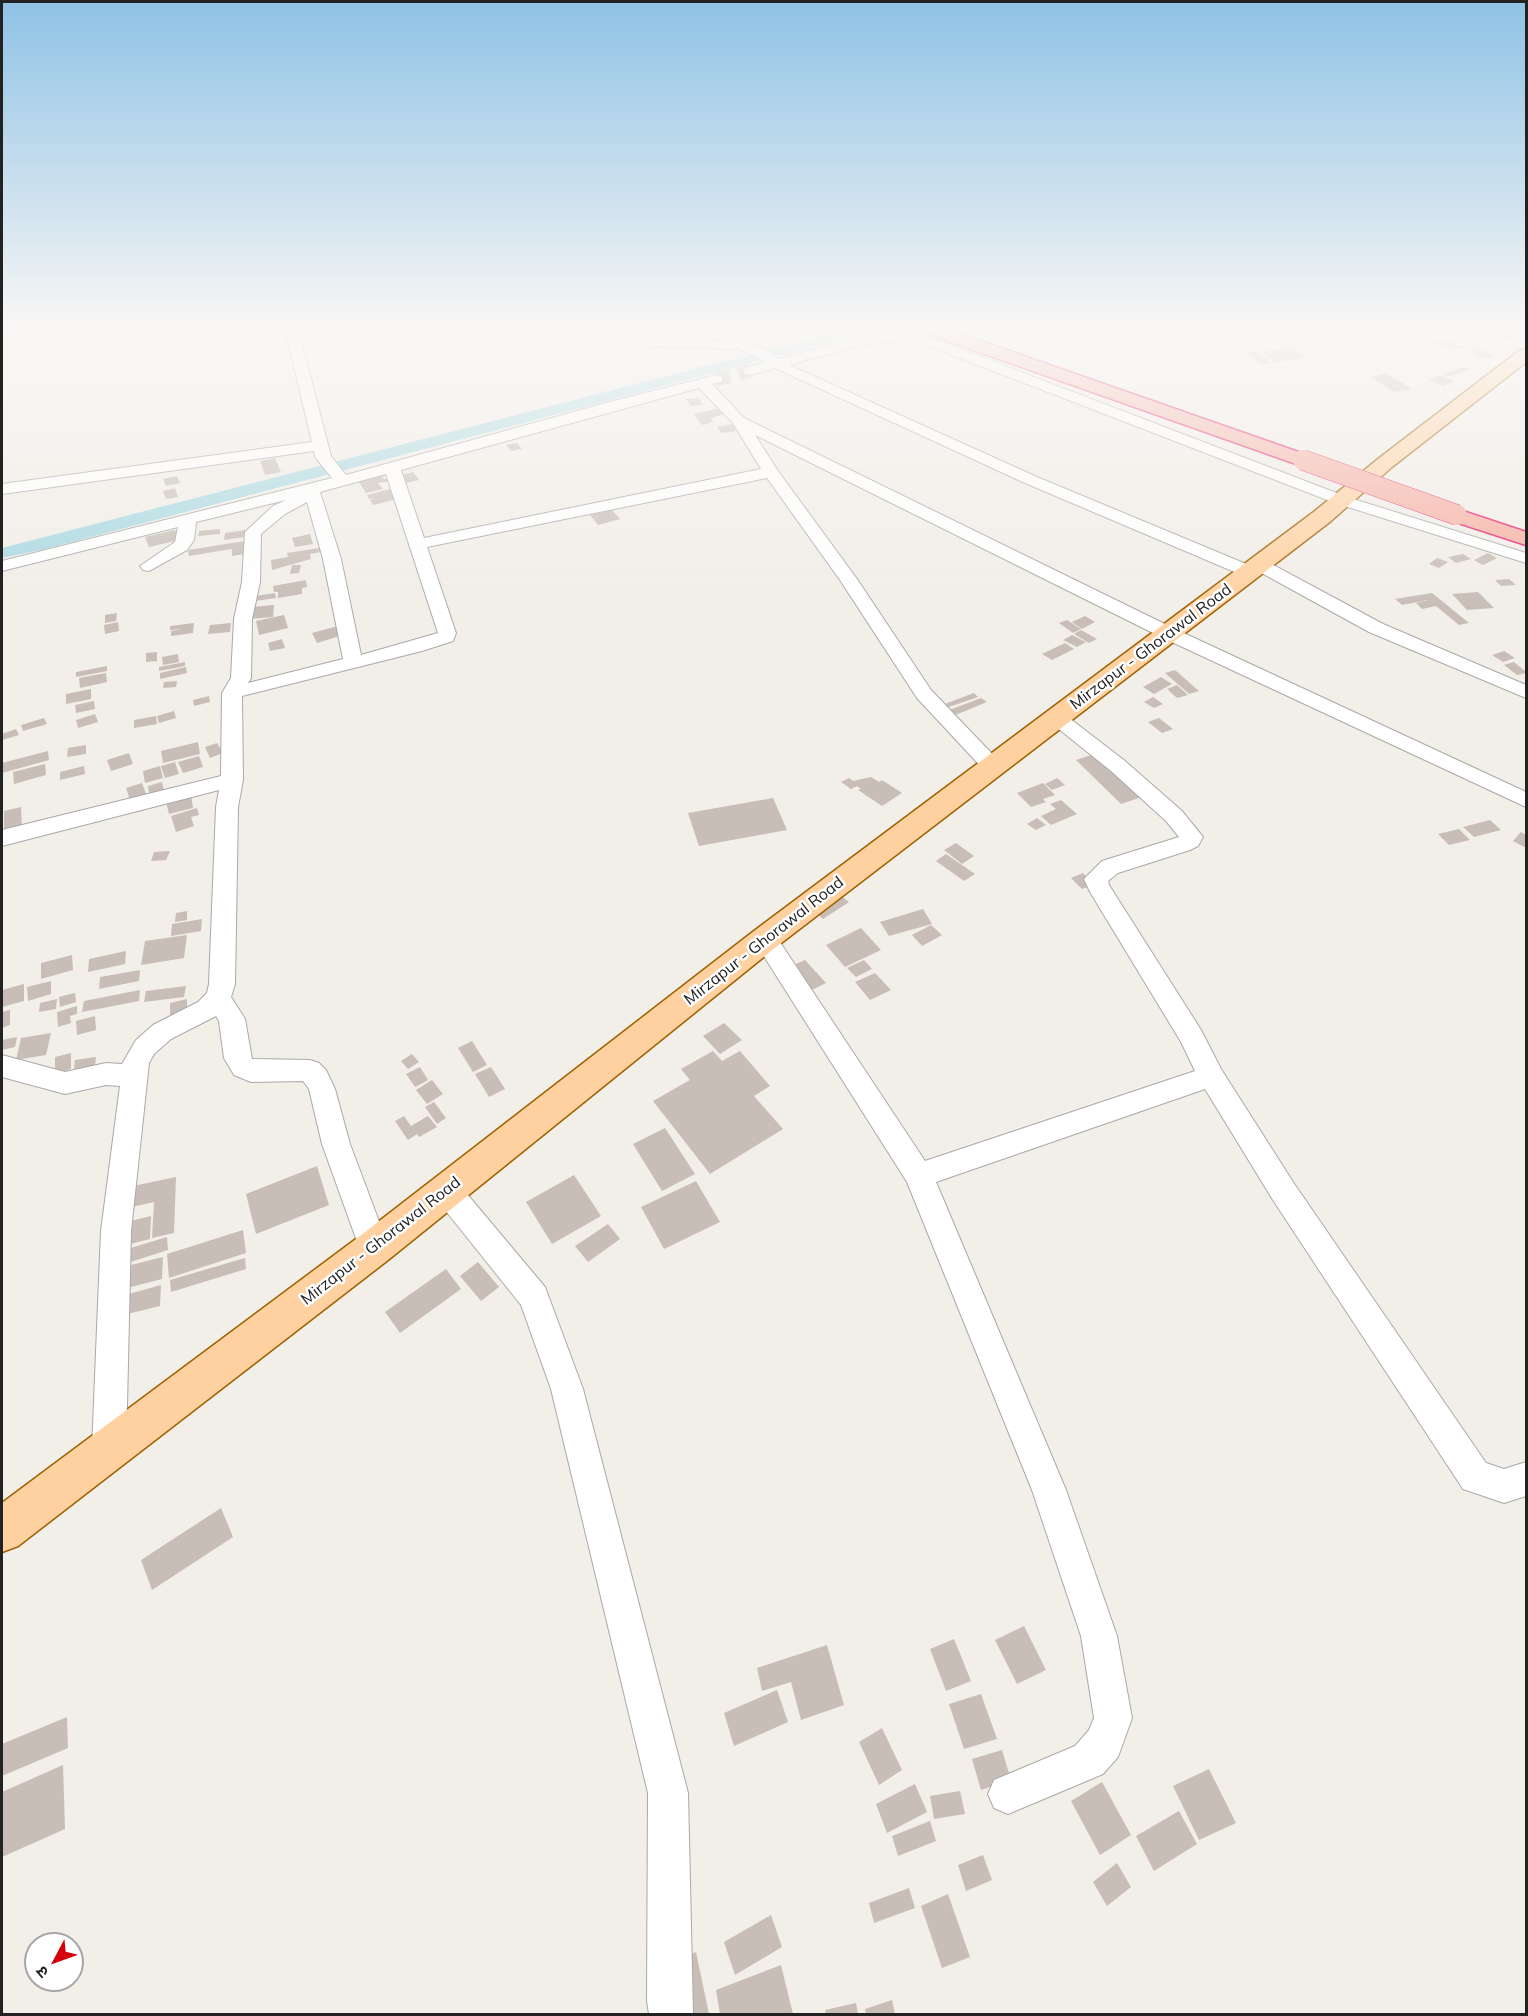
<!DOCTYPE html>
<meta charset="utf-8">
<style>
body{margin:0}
#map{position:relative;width:1528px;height:2016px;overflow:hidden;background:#f2eee8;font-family:Mulish,"Noto Sans Devanagari",sans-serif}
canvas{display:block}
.frame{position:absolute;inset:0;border:3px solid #222;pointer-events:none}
.north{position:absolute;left:24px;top:1932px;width:60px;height:60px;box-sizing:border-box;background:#fff;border:2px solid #a7a7a7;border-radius:50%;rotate:229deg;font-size:16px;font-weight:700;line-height:24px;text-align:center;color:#222}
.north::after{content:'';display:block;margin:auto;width:21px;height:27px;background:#d4000c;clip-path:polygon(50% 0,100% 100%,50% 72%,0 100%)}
</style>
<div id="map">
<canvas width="1528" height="2016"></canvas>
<div class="frame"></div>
<div class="north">उ</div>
</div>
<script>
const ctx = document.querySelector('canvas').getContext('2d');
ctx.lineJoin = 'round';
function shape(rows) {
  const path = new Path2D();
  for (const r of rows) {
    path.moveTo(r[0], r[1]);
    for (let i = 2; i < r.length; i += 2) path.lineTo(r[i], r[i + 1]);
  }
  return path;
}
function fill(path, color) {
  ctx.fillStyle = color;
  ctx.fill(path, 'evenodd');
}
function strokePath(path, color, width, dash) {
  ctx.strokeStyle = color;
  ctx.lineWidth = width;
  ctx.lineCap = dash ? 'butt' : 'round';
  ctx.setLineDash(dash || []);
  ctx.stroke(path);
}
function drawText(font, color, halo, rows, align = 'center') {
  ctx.font = font + ' Mulish,sans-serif';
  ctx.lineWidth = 5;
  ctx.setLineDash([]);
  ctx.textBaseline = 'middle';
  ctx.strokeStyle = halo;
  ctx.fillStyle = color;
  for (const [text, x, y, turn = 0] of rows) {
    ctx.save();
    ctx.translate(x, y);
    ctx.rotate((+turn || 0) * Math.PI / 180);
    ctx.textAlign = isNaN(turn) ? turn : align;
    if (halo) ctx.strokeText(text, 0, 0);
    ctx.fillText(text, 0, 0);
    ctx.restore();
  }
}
const canal = shape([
 [864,325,886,325,884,328,45,549,2,558,2,548,864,325]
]);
const building = shape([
 [1513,332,1522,335,1511,340,1502,337],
 [1449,340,1456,345,1465,347,1452,350,1447,346,1452,345,1441,346,1434,342],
 [1292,348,1305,358,1274,362,1261,352],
 [1479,348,1494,357,1483,359,1468,350],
 [1258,352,1272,363,1260,364,1247,353],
 [1463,367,1470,369,1448,377,1442,374],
 [1386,373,1412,389,1394,392,1371,377],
 [1440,375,1454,381,1443,386,1429,380],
 [699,398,703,405,690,406,686,399],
 [721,408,726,414,710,418,714,422,702,425,693,414],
 [732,424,736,431,721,433,717,427],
 [517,443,522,449,511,451,506,445],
 [275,458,281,472,265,475,260,461],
 [384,471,387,475,382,477,384,479,389,478,391,481,378,483,383,489,366,493,356,478],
 [413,472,419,480,406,483,399,476],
 [177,476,180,483,166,486,163,479],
 [175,488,178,497,166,499,163,491],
 [394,488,397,492,389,494,398,494,401,498,373,505,370,500,375,498,369,499,367,495],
 [612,510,620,519,598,525,590,515],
 [220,529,220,534,198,536,199,531],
 [175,530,179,540,149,547,145,537],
 [245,530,245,537,224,540,225,533],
 [310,534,313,544,295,547,292,538],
 [244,541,245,554,232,556,232,549,189,556,188,550],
 [325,547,326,551,310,554,311,559,272,570,271,560,288,557,287,553],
 [1488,553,1497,558,1483,565,1474,560],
 [1463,554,1471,559,1456,563,1448,557],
 [1437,558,1448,562,1439,568,1429,564],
 [292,565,301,565,299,573,290,574],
 [1509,579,1516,585,1501,586,1495,580],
 [306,580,307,587,302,588,302,594,278,598,278,592,274,592,273,586],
 [1478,592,1494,608,1467,610,1452,594],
 [275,593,276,598,255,601,255,596],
 [1432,593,1469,623,1459,625,1436,606,1422,609,1416,603,1428,600,1402,605,1395,599],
 [274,605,273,617,249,619,251,607],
 [117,613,116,621,105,623,105,615],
 [284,615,288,628,259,635,256,621],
 [1085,616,1095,622,1082,629,1072,622],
 [1067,620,1081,629,1073,633,1059,623],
 [118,622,119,631,105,634,104,625],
 [194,623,193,633,171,636,171,631,181,629,170,630,170,626],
 [231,623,230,632,208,634,210,625],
 [338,626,343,635,317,643,312,633],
 [1081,630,1097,639,1089,643,1074,634],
 [1072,635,1086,642,1077,647,1063,640],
 [282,639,285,648,270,651,268,643],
 [1065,643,1074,649,1052,660,1042,654],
 [1504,651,1515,658,1503,662,1492,655],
 [157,652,157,661,146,662,146,653],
 [178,654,179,662,163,665,162,657],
 [185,662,185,666,159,671,159,667],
 [1514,662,1526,672,1526,673,1517,675,1504,665],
 [107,666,107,671,76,677,76,672],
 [186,667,187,673,160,679,160,673],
 [1175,670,1199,691,1189,694,1165,673],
 [106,673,107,682,80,688,79,678],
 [1161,677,1172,684,1154,694,1143,687],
 [177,681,176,687,163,688,164,682],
 [1177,685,1188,695,1177,698,1167,689],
 [91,689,91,699,66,704,66,694],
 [974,693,978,697,946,708,942,705],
 [209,696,210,702,194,706,193,700],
 [1153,697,1163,704,1154,708,1144,702],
 [981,698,987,702,953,716,947,711],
 [94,701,95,709,76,713,75,705],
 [174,711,176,718,159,723,157,716],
 [95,714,98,722,78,728,76,720],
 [156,716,157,724,134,728,134,720],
 [44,718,47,724,23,731,21,725],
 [1159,718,1173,729,1162,733,1148,722],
 [16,729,19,735,2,740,2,734],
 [198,742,200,754,163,763,161,751],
 [217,743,223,753,210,758,205,747],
 [86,745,86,754,67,757,68,748],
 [48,751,49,760,2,773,2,763],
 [129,753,133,764,111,771,107,760],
 [1097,753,1142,797,1121,804,1076,760],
 [199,756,203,767,183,773,178,762],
 [175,762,179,774,165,778,161,766],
 [45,764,46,775,14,784,13,772],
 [84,766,85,774,60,780,60,772],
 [160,766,163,778,145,783,143,771],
 [871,777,879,782,882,780,902,793,882,806,858,790,861,789,857,786,851,789,841,782,849,778,853,781],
 [1057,778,1065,785,1052,790,1045,784],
 [162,782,165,796,150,800,148,786],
 [142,783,146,794,130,800,126,788],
 [1043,783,1055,795,1043,799,1046,802,1031,807,1017,793],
 [191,795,193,808,169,814,166,802],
 [773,798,787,830,699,846,688,813],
 [1061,800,1077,814,1051,825,1041,816,1056,809,1050,804],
 [21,807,22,828,4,832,4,811],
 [197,808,199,815,191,817,194,826,176,832,171,816],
 [1037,818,1046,825,1036,830,1027,824],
 [1490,820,1501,830,1474,837,1463,827],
 [1459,829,1470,840,1449,845,1438,834],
 [1521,832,1526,835,1526,848,1513,841],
 [956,843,974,856,962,864,944,850],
 [170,851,166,860,151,861,154,852],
 [946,854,975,874,964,881,936,861],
 [1083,873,1095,885,1082,889,1071,878],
 [841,896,849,902,823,919,816,913],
 [923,909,932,924,889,936,880,922],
 [187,911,187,920,175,922,176,913],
 [202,919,201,931,171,936,172,924],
 [931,925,942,935,922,946,912,935],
 [861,928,881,950,845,967,826,945],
 [187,935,184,958,141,965,145,941],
 [126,951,125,964,88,972,89,959],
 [72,955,73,970,41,979,41,963],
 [805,960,826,983,810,991,789,967],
 [864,960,872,969,856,977,847,968],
 [140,970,139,981,99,989,100,977],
 [875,973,891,990,870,1000,855,982],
 [51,981,51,994,28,1001,27,987],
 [24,984,24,1001,2,1007,2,990],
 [186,986,184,997,144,1002,146,991],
 [140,990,139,1001,82,1012,84,1001],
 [75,993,76,1002,60,1007,59,997],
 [57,999,56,1009,39,1012,40,1003],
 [187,999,187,1016,170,1020,170,1003],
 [77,1006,77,1014,70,1016,71,1023,58,1027,57,1012],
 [10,1010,10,1025,2,1028,2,1012],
 [95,1016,96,1030,77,1035,76,1021],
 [724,1023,742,1040,720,1054,703,1036],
 [51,1033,46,1055,16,1060,21,1038],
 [17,1037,15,1047,2,1050,2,1040],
 [472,1041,487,1065,473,1072,458,1048],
 [713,1051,722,1061,740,1051,770,1086,754,1096,783,1129,710,1174,653,1101,690,1080,681,1069],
 [71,1053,71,1069,55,1074,55,1057],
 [412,1054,419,1062,408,1069,401,1061],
 [96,1057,94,1074,73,1079,75,1060],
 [420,1067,428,1080,415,1087,406,1074],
 [491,1067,505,1089,489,1097,475,1074],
 [432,1080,443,1094,427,1104,416,1090],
 [434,1102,446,1118,437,1124,425,1107],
 [404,1116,411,1126,428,1116,437,1127,419,1137,417,1134,408,1140,395,1121],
 [665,1128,695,1174,662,1191,633,1144],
 [317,1166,329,1205,256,1234,246,1194],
 [574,1175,601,1216,552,1244,526,1202],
 [176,1177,174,1233,152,1238,154,1202,132,1207,133,1186],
 [696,1181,720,1222,664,1249,641,1207],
 [151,1216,150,1239,126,1245,127,1222],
 [608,1224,620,1239,588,1262,575,1246],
 [243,1230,246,1253,169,1278,167,1254],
 [167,1237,168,1250,124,1264,124,1250],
 [163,1257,162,1279,127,1288,127,1266],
 [245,1258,246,1269,171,1292,170,1280],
 [478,1262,499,1287,481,1301,460,1276],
 [446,1269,461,1289,400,1333,385,1312],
 [161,1285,160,1306,123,1315,125,1295],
 [221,1508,233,1537,152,1590,141,1560],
 [1024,1626,1046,1670,1017,1684,995,1640],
 [954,1639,971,1681,946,1691,930,1649],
 [827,1645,844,1705,801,1720,791,1682,762,1691,757,1668],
 [777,1690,788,1722,734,1746,724,1713],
 [981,1694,997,1739,964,1749,949,1704],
 [67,1717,68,1748,2,1776,2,1744],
 [882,1728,902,1770,879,1785,859,1742],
 [1002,1750,1011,1780,981,1790,972,1759],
 [63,1765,65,1829,2,1857,2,1792],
 [1209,1769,1236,1823,1199,1840,1173,1786],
 [1102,1782,1131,1835,1100,1855,1071,1801],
 [915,1784,927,1812,887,1833,876,1804],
 [960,1791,965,1814,934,1819,930,1796],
 [1179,1811,1197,1844,1154,1871,1136,1836],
 [930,1821,936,1841,898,1856,892,1836],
 [983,1855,992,1880,966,1891,958,1865],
 [1117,1863,1131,1887,1107,1906,1093,1882],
 [909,1888,915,1908,874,1923,869,1903],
 [948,1894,970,1957,942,1968,921,1906],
 [771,1915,782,1947,735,1975,724,1942],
 [696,1952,709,2014,682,2014,671,1962],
 [781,1965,793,2014,720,2014,716,1990],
 [892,2000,895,2014,866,2014,865,2009],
 [856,2003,858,2014,826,2014,825,2010]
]);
const minorTunnel = shape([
 [716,379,750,371]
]);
const minor = shape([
 [284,325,297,325,331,456,346,475,613,401,716,375,721,376,723,379,721,382,712,384,744,418,1175,629,1526,792,1526,807,1161,637,755,435,778,471,857,579,931,690,999,761,1003,766,999,771,992,773,985,771,917,698,840,580,767,478,427,547,456,633,453,641,422,651,242,696,243,780,238,807,235,984,231,997,245,1019,252,1059,310,1060,319,1063,326,1070,335,1089,350,1144,389,1248,385,1258,374,1262,363,1258,322,1144,309,1089,303,1081,251,1082,234,1075,224,1058,219,1021,216,1016,171,1039,154,1054,149,1063,131,1231,126,1449,121,1461,109,1466,97,1461,92,1449,101,1231,120,1086,106,1085,65,1094,2,1077,2,1055,65,1072,106,1063,122,1064,136,1040,153,1025,198,1002,207,993,209,984,216,807,219,790,2,846,2,830,221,776,222,693,231,678,234,619,242,582,245,532,273,506,286,500,196,522,194,540,187,550,149,571,143,570,140,566,175,542,178,527,2,571,2,561,332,478,315,457,314,451,2,494,2,484,312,442,284,325],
 [699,388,733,423,761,469,424,538,401,470,699,388],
 [386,474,438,633,361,655,341,559,320,492,386,474],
 [307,502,323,559,343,659,248,683,251,678,252,619,260,582,261,534,285,514,307,502],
 [693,325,709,325,765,349,779,359,860,337,919,333,1347,497,1526,553,1526,563,1335,503,913,340,861,345,789,365,1037,477,1251,566,1252,560,1264,560,1383,624,1526,685,1526,698,1369,632,1258,571,1256,576,1244,576,1025,483,775,368,750,375,745,374,743,371,745,368,766,362,737,347,732,349,656,346,646,350,639,346,653,338,723,341,694,328,693,325],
 [1057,712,1064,714,1125,761,1182,811,1203,837,1198,846,1190,850,1118,873,1108,881,1109,885,1201,1030,1221,1069,1293,1182,1486,1463,1504,1469,1526,1462,1526,1496,1504,1503,1463,1489,1273,1200,1205,1089,936,1182,1066,1490,1117,1636,1132,1718,1118,1757,1103,1774,1008,1814,994,1808,988,1794,994,1780,1075,1746,1089,1730,1094,1718,1081,1636,1032,1490,907,1182,753,939,756,933,765,930,774,933,925,1161,1195,1071,1181,1042,1090,892,1084,879,1102,861,1179,837,1166,821,1111,771,1050,722,1047,718,1050,714,1057,712],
 [447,1178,457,1182,545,1287,583,1389,688,1793,693,2014,649,2014,647,2001,648,1793,551,1389,521,1305,437,1200,433,1191,437,1182,447,1178]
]);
const primary = shape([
 [1526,349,1526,362,1392,467,1331,521,776,947,388,1260,18,1546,2,1552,2,1503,360,1236,754,931,1315,511,1378,459,1520,350,1526,349]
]);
const trunk = shape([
 [911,325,935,325,1310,456,1313,460,1310,464,1296,464,914,329,911,325],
 [1457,509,1526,532,1526,545,1449,520,1446,515,1449,510,1457,509]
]);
const trunkBridge = shape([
 [1303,460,1457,515]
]);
const streetNames = [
 ["Mirzapur - Ghorawal Road",1151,647,-37],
 ["Mirzapur - Ghorawal Road",764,941,-38],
 ["Mirzapur - Ghorawal Road",381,1241,-38]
];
fill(canal, '#a7d8e1');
fill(building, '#c8beb7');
strokePath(minorTunnel, '#c8c5c0', 15, [15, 8]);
strokePath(minor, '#a9a9a9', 2);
strokePath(primary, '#a06200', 3);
strokePath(trunk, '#e4216f', 3);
fill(minor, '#fff');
fill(primary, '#ffd1a1');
fill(trunk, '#f6b0a3');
strokePath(trunkBridge, '#e4216f', 21, []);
strokePath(trunkBridge, '#f6b0a3', 20);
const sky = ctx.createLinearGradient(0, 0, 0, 607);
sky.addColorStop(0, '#8ec2e5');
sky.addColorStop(0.54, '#f9f7f5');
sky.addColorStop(1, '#f9f7f500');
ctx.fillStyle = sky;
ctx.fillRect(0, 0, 1528, 607);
drawText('16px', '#222', '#fff', streetNames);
</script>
